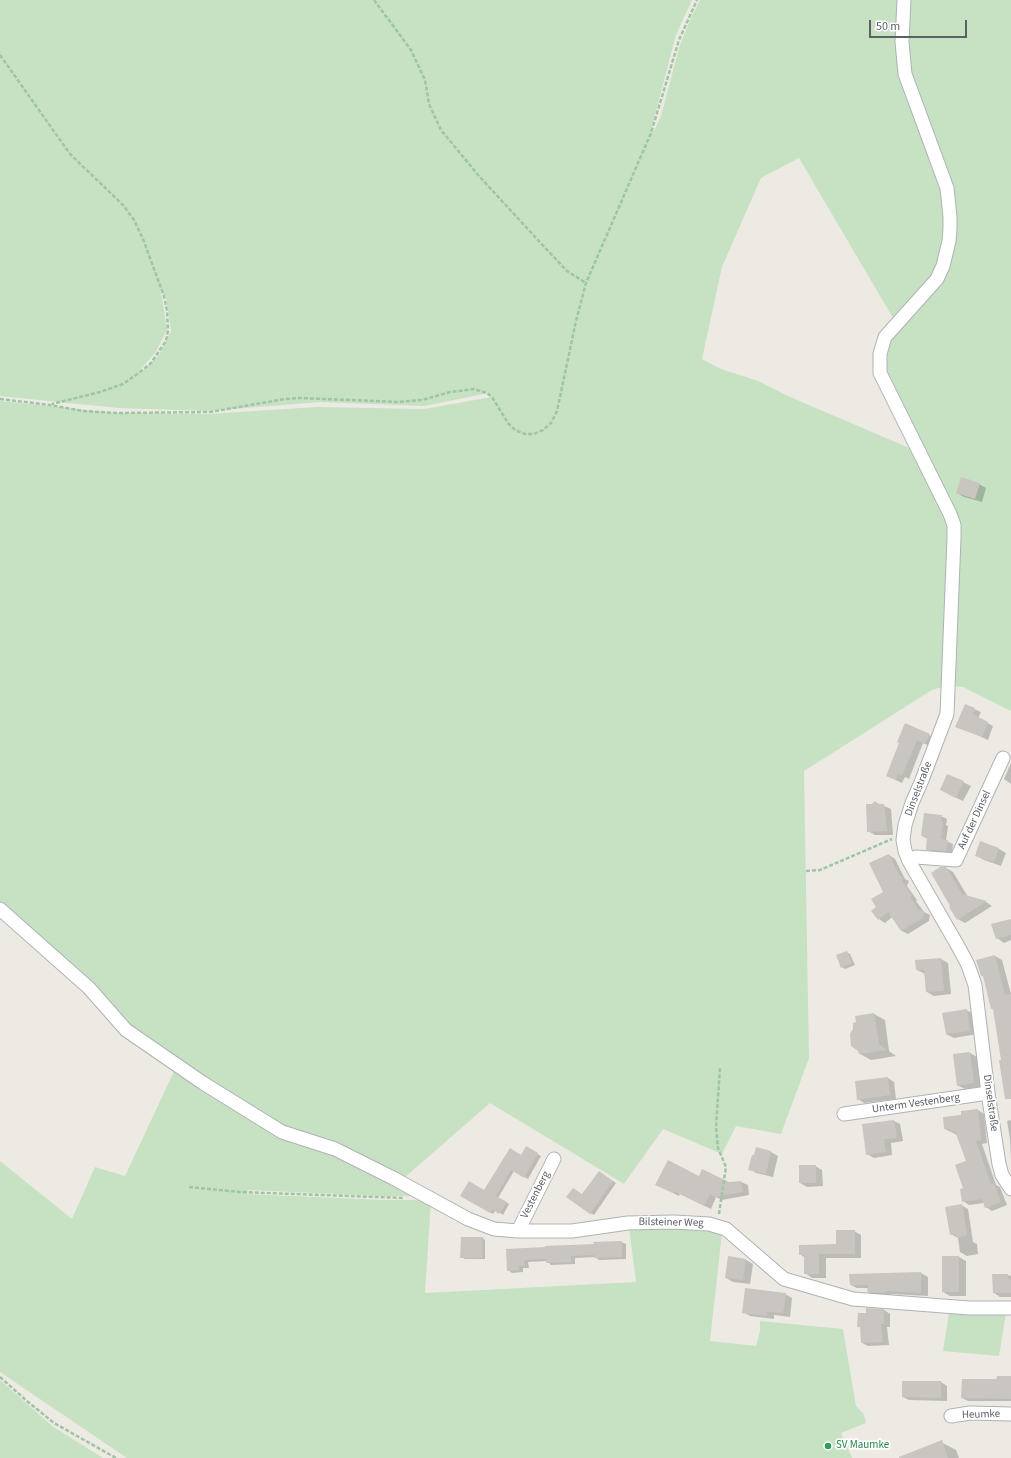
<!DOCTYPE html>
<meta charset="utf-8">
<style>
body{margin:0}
#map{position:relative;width:1011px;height:1458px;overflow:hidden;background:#edeae4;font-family:"Source Sans 3",sans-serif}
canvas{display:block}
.scale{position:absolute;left:869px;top:20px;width:98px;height:18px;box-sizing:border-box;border:2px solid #5c6063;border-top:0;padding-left:5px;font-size:12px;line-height:14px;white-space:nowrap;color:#5c6063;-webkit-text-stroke:3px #fff;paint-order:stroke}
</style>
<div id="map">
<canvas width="1011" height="1458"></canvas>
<div class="scale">50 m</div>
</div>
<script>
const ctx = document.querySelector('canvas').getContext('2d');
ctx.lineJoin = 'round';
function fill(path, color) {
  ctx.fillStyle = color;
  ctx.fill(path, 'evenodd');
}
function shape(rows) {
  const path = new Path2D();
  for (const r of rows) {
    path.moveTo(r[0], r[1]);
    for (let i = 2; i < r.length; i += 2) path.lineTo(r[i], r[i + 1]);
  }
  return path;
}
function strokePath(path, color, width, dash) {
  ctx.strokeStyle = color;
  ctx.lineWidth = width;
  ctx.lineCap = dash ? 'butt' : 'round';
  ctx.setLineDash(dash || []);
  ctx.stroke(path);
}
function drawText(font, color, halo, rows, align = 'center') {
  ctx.font = font + ' "Source Sans 3",sans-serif';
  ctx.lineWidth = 3.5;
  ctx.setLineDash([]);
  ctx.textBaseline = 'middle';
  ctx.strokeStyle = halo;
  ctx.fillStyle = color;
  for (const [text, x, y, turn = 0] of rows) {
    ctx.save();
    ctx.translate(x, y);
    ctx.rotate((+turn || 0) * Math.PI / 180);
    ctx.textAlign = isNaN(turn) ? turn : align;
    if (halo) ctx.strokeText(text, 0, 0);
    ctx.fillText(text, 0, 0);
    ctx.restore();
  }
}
const green = shape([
 [0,0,692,0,676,35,651,130,654,131,661,116,679,48,690,20,700,0,900,0,897,61,913,108,918,106,904,61,908,0,1011,0,1011,711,963,687,953,686,954,632,958,524,953,508,895,398,883,371,883,357,890,339,901,324,925,300,943,279,951,246,955,217,951,183,939,184,946,212,945,234,933,283,893,318,799,158,761,178,722,267,702,359,721,369,758,381,790,397,914,450,949,521,942,687,932,690,804,771,809,1058,781,1134,736,1126,722,1154,663,1129,624,1184,490,1103,403,1179,337,1146,287,1131,172,1058,122,1024,90,985,66,962,0,906,0,401,116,413,208,414,317,407,424,409,492,397,489,393,424,406,320,402,208,411,118,408,0,396],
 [160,291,166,297,171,331,159,355,141,373,139,371,156,352,167,329,162,297],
 [176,1067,286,1138,333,1152,414,1196,381,1196,248,1190,247,1194,383,1200,419,1200,425,1198,431,1201,425,1293,636,1282,629,1227,676,1226,722,1233,710,1341,756,1346,760,1331,760,1321,843,1329,856,1406,864,1414,866,1423,841,1433,852,1458,127,1458,0,1372,0,1161,72,1219,95,1167,125,1176],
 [949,1313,1006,1313,999,1356,943,1351],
 [0,1380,52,1426,103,1458,0,1458]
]);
const shadow = shape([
 [979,484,986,488,982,502,964,497,957,493],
 [965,705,981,712,978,718,993,726,988,740,957,726],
 [929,735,936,739,932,747,923,743,909,779,905,777,902,783,887,776,900,743],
 [1011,763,1011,784,1004,779],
 [948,775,971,786,963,801,948,794],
 [875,802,891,809,893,835,875,835,868,831,873,805],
 [941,816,947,819,946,825,948,826,946,841,953,844,952,854,932,852,927,849,928,839,922,836],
 [999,849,1006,853,1001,866,984,860,977,856],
 [889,855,895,859,905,879,909,881,907,886,917,900,916,901,924,912,930,915,929,921,908,934,902,931,892,917,885,923,879,919,877,907,884,892],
 [946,868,953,872,968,897,986,902,992,906,965,923,958,919],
 [1011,920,1011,940,1004,943,997,938],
 [847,952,850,954,855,965,845,969,842,967],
 [995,956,1002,960,1011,994,1011,1086,1002,1060,994,1010,992,1009,984,977,982,976],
 [941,959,948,963,951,994,934,996,927,992,925,974,917,970],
 [966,1010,974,1014,977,1034,954,1038,946,1034],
 [874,1014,885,1020,889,1051,896,1056,871,1060,860,1054,859,1050],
 [970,1053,977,1057,981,1087,965,1089,957,1085],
 [888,1078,894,1082,896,1099,864,1103,858,1099],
 [978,1110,984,1114,987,1143,982,1144,996,1185,1000,1187,1007,1205,992,1211,986,1207,984,1203,969,1205,963,1201,967,1162,957,1135,945,1129,962,1116],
 [1011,1120,1011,1160,1010,1139,1007,1121],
 [894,1121,900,1124,903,1141,891,1143,892,1155,874,1158,867,1154],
 [526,1148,541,1156,528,1179,514,1171,498,1198,509,1204,503,1215,496,1210,493,1214,461,1196,484,1191,522,1156],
 [757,1149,771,1152,778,1156,773,1177,756,1173,749,1169],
 [815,1166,822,1170,823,1186,807,1187,800,1183],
 [602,1174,616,1183,594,1215,590,1213,583,1195],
 [699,1177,728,1183,741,1182,748,1185,749,1195,722,1200,716,1197,711,1209,680,1194,679,1196,663,1188],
 [961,1205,968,1209,973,1242,977,1244,978,1254,967,1256,960,1252,958,1238,951,1234],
 [854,1231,861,1235,861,1258,826,1258,826,1278,812,1278,805,1273,805,1258,800,1254,837,1245],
 [482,1238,485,1240,485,1259,465,1259,461,1257],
 [621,1242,626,1244,626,1259,599,1260,595,1257,575,1258,575,1264,551,1265,547,1261,528,1262,529,1268,523,1268,523,1272,512,1273,508,1270,507,1250,595,1245],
 [959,1257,966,1261,966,1296,950,1296,943,1292],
 [746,1260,753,1264,750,1284,733,1282,726,1278],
 [921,1273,928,1277,928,1296,891,1294,891,1297,875,1295,868,1292,868,1288,857,1288,851,1285],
 [1008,1275,1011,1276,1011,1297,1000,1297,994,1293],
 [785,1294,792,1298,790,1317,774,1315,774,1319,750,1316,743,1312],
 [867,1309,884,1310,890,1314,890,1327,887,1327,889,1345,868,1346,862,1343,861,1328,858,1326,867,1315],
 [1011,1377,1011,1401,968,1401,962,1398,997,1380],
 [903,1382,941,1382,947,1386,947,1401,909,1400,903,1397],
 [941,1442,956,1450,959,1458,901,1458]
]);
const building = shape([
 [961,477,980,483,975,499,956,493],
 [965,704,975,708,973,714,988,722,982,737,955,727],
 [905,723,930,734,925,744,917,740,902,776,898,774,896,780,886,776,899,743,897,742],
 [947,774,964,781,956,798,940,790],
 [875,801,878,804,884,804,887,831,867,832,866,804,872,804],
 [924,813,942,815,941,821,943,822,941,839,948,840,946,851,926,850,927,837,921,836],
 [980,841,999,848,994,862,975,856],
 [889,854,899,875,903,877,902,881,912,896,910,897,919,910,924,911,923,918,901,931,888,912,878,920,871,911,876,907,871,899,883,892,869,863],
 [940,867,946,867,962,894,987,901,957,920,949,907,950,906,931,873],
 [1011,919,1011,935,996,939,991,924],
 [847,951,852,963,841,968,836,955],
 [995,955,1005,995,1011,993,1011,1099,1005,1099,999,1060,1001,1060,993,1009,991,1009,983,976,981,976,976,960],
 [941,958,944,991,926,992,924,970,916,970,915,960],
 [967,1009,970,1031,946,1034,942,1013],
 [874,1013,879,1044,887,1050,859,1054,858,1051,851,1046,850,1034,853,1029,853,1023,856,1022,855,1016],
 [970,1052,974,1083,957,1086,953,1054],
 [888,1077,890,1095,857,1100,855,1081],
 [978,1109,981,1140,976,1141,991,1184,994,1183,1001,1202,985,1208,982,1199,962,1202,960,1189,963,1188,955,1165,966,1161,955,1131,951,1132,950,1129,944,1129,943,1117,961,1115,961,1111],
 [894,1120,897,1138,884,1139,886,1152,866,1155,862,1124],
 [526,1146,538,1153,524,1178,511,1170,496,1196,507,1202,499,1214,492,1209,490,1213,460,1196,469,1181,484,1190,510,1148,521,1155],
 [756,1147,771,1151,766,1174,748,1170,752,1155,754,1155],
 [668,1160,699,1176,702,1169,729,1182,741,1181,743,1192,715,1197,710,1194,704,1206,674,1191,673,1193,655,1185],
 [799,1165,816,1165,816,1183,799,1183],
 [599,1171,613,1181,590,1214,566,1197,573,1188,582,1194],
 [962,1204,967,1235,957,1238,956,1234,950,1235,945,1207],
 [836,1230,855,1230,855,1254,819,1254,819,1274,804,1274,804,1255,799,1255,799,1245,836,1244],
 [461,1237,483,1237,482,1258,460,1258],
 [622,1241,622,1257,594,1258,594,1255,571,1256,571,1262,546,1263,546,1259,524,1260,525,1266,519,1266,519,1270,507,1271,506,1249,545,1247,545,1246,594,1244,593,1242],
 [728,1256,746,1259,743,1280,725,1278],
 [942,1256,959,1256,959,1292,942,1292],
 [921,1272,921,1293,885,1291,885,1293,867,1292,868,1285,850,1285,849,1274],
 [992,1274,1008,1274,1008,1279,1011,1280,1011,1293,993,1293],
 [745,1288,786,1293,783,1313,767,1312,767,1316,742,1313],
 [866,1308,884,1309,884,1324,881,1324,883,1342,861,1343,860,1327,857,1327,858,1313,866,1313],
 [997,1376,1011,1376,1011,1399,961,1398,962,1379,996,1379],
 [902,1381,941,1381,941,1398,902,1397],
 [942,1440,948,1458,899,1458,899,1457]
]);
const path = shape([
 [374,0,411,50,425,80,429,104,441,130,479,176,536,238,567,271,586,283],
 [0,55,70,154,123,205,134,220,143,239,164,296,167,311,168,330,166,341,151,363,140,372,123,384,100,392,52,404],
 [0,399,50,405,83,411,117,413,210,412,285,399,300,398,398,402,422,400,450,392,474,389,487,393,492,397,508,423,515,430,525,434,534,434,543,430,551,423,557,411,576,321,586,283,651,133,679,40,697,0],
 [806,871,820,870,892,839],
 [189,1187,240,1192,404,1198],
 [719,1214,726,1167,718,1148,716,1127,720,1068],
 [0,1377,28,1402,54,1423,116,1458]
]);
const street = shape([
 [904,0,902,42,905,74,947,188,950,217,950,229,949,241,943,266,937,279,885,337,880,354,880,373,950,514,954,525,954,538,947,714,922,780,912,803,905,825,903,840,905,851,909,861,959,948,968,965,975,985,988,1093,999,1164,1002,1175,1011,1189],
 [909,861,916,857,956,860,1003,758],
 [0,909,89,988,126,1030,203,1083,282,1132,335,1149,393,1178,468,1219,494,1229,518,1231,572,1231,628,1223,674,1222,709,1224,726,1229,784,1279,853,1299,969,1308,1011,1308],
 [844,1114,988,1093],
 [518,1231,554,1159],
 [951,1416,970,1413,1011,1414]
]);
const markers = [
 [828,1446,4,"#2e9e5b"]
];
const streetNames = [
 ["Dinselstraße",919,789,-69],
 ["Auf der Dinsel",975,820,-65],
 ["Dinselstraße",990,1103,82],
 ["Unterm Vestenberg",916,1104,-8],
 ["Vestenberg",536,1195,-63],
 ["Bilsteiner Weg",671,1223,1],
 ["Heumke",981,1415,-2]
];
const leisureNames = [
 ["SV Maumke",836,1446]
];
fill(green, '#c6e2c3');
fill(shadow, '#0003');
fill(building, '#c9c5c0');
strokePath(street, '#afb2b5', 15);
strokePath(path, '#9ec5a4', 2.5, [4, 2]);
strokePath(street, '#fff', 13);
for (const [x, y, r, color] of markers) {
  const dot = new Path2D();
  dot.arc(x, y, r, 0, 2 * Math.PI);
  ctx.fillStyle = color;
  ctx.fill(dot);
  strokePath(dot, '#fff', 1.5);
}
drawText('11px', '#5c6063', '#fff', streetNames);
drawText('11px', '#27864d', '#fff', leisureNames, 'left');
</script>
